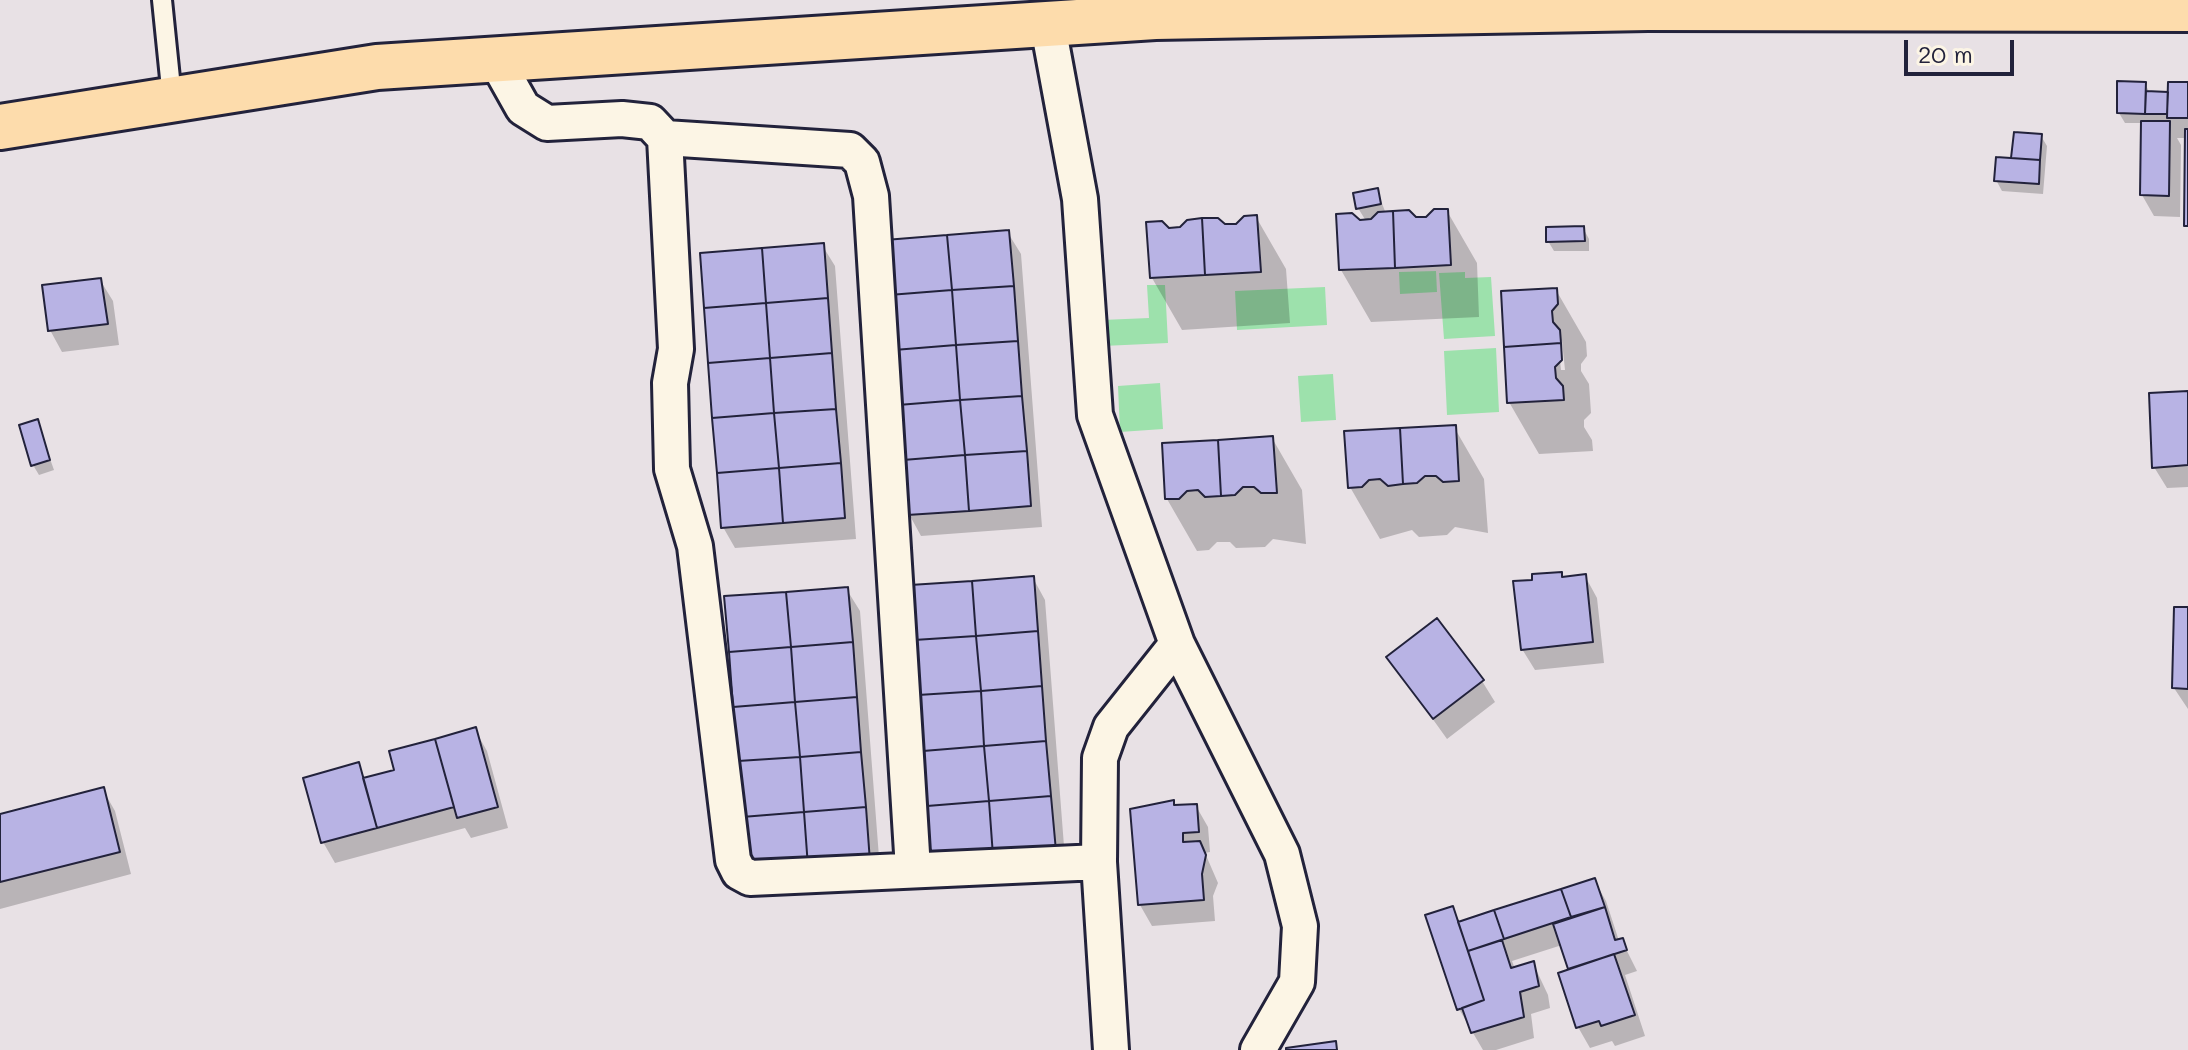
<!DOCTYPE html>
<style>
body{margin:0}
#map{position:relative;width:2188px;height:1050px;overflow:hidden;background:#e8e1e5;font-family:Mali,sans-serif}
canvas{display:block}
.scale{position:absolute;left:1904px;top:40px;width:110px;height:36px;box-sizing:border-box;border:4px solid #22223b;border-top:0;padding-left:10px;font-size:24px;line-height:28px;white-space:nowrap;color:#22223b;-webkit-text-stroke:6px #fcf5e5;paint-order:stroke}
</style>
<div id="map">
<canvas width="2188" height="1050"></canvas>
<div class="scale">20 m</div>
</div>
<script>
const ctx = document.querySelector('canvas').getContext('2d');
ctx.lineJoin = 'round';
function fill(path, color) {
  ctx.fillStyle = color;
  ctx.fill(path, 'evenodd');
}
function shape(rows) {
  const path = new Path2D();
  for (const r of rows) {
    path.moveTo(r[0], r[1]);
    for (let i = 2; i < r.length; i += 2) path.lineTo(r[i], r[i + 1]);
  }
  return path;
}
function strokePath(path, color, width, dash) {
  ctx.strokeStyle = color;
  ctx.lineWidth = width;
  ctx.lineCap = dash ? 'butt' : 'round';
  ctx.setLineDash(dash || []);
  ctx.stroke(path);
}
const green = shape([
 [1436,271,1437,292,1400,294,1399,272],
 [1465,272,1465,278,1491,277,1495,336,1444,339,1439,273],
 [1147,285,1165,285,1168,343,1103,346,1102,320,1149,318],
 [1325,287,1327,325,1237,330,1235,291],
 [1496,348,1499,412,1447,415,1444,351],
 [1333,374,1336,420,1301,422,1298,376],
 [1160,383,1163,429,1120,432,1118,386]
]);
const shadow = shape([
 [2145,84,2150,93,2169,94,2188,84,2188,229,2187,138,2177,138,2181,145,2180,217,2154,216,2142,195,2143,123,2125,123,2119,113],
 [2015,134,2041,136,2047,146,2043,194,2002,191,1996,180,2013,160],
 [1377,190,1386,214,1415,219,1447,211,1477,263,1479,317,1371,322,1341,270,1359,222,1366,221,1358,208],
 [1256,217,1286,269,1290,323,1182,330,1152,278,1225,226],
 [1583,228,1589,239,1589,251,1554,251,1548,241],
 [1008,233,1021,254,1042,527,921,536,909,514],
 [822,245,835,266,856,539,735,548,723,527],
 [100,280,113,301,119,345,62,352,50,330],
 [1556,290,1586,342,1587,356,1581,364,1581,371,1589,384,1591,413,1584,420,1584,427,1592,440,1593,451,1539,454,1509,402],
 [1558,341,1562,341,1565,370,1561,370],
 [2188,393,2188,487,2167,488,2154,467],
 [37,422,54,470,39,475,33,465],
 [1454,427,1484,479,1488,533,1455,527,1447,535,1419,537,1412,530,1380,539,1350,487],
 [1272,438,1302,490,1306,544,1273,539,1265,547,1236,548,1230,542,1217,542,1209,550,1197,551,1167,499],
 [1534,576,1585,576,1597,598,1604,663,1535,670,1522,649],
 [1033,578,1045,600,1066,872,946,881],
 [847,590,860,611,881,883,727,598],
 [2188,609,2188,709,2174,688],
 [1389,658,1482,681,1495,702,1447,739],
 [475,730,487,751,508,828,471,838,465,828,335,863,323,842,358,765,366,780,397,771],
 [103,790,115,811,131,874,0,909,0,816],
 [1173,802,1176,807,1196,806,1208,827,1210,852,1205,853,1218,883,1213,896,1215,921,1152,926,1140,905],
 [1594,880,1606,901,1619,941,1622,941,1637,971,1625,975,1645,1036,1615,1046,1612,1041,1590,1048,1578,1027,1571,970,1562,945,1512,961,1515,969,1533,963,1548,995,1550,1008,1531,1014,1534,1038,1496,1050,1483,1050,1459,1009,1452,908,1461,924]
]);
const building = shape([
 [2117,81,2146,82,2145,114,2117,113,2117,81],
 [2168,82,2188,82,2188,118,2167,118,2168,82],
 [2146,91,2168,92,2167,114,2145,114,2146,91],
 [2141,121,2170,121,2169,196,2140,195,2141,121],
 [2185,129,2188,129,2188,226,2184,226,2185,129],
 [2014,132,2042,134,2040,160,2011,158,2014,132],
 [1996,157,2040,160,2039,184,1994,181,1996,157],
 [1378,188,1381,204,1356,209,1353,193,1378,188],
 [1434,209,1448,209,1451,265,1395,268,1393,211,1409,210,1416,217,1426,217,1434,209],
 [1393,211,1395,268,1339,270,1336,214,1352,213,1360,220,1371,219,1378,212,1393,211],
 [1257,215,1261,272,1205,275,1202,218,1218,218,1225,224,1236,224,1244,216,1257,215],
 [1202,218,1205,275,1150,278,1146,222,1162,221,1169,228,1180,227,1187,220,1202,218],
 [1584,226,1585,241,1546,242,1546,227,1584,226],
 [1009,230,1014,286,952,290,947,235,1009,230],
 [947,235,952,290,889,295,885,240,947,235],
 [824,243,828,298,766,303,762,248,824,243],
 [762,248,766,303,704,308,700,253,762,248],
 [101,278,108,324,48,331,42,285,101,278],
 [1014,286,1018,341,956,345,952,290,1014,286],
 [1557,288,1558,304,1552,311,1553,322,1560,330,1561,343,1504,347,1501,291,1557,288],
 [952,290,956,345,894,350,889,295,952,290],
 [828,298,832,353,770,358,766,303,828,298],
 [766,303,770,358,708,363,704,308,766,303],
 [1018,341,1022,396,960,400,956,345,1018,341],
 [1561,343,1562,360,1555,367,1556,378,1563,386,1564,400,1507,403,1504,347,1561,343],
 [956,345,960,400,898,405,894,350,956,345],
 [832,353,836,409,774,413,770,358,832,353],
 [770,358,774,413,712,418,708,363,770,358],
 [2188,391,2188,465,2152,468,2149,393,2188,391],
 [1022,396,1027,451,965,455,960,400,1022,396],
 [960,400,965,455,903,460,898,405,960,400],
 [836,409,841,463,779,468,774,413,836,409],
 [774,413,779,468,717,473,712,418,774,413],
 [38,419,50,460,31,466,19,425,38,419],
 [1456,425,1459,481,1443,482,1436,476,1425,476,1417,483,1403,484,1400,428,1456,425],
 [1400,428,1403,484,1388,486,1380,479,1369,480,1362,487,1348,488,1344,431,1400,428],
 [1273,436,1277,493,1261,493,1254,487,1243,487,1235,495,1221,496,1218,440,1273,436],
 [1218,440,1221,496,1205,497,1198,490,1187,491,1179,499,1165,499,1162,443,1218,440],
 [1027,451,1031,506,969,511,965,455,1027,451],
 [965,455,969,511,907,515,903,460,965,455],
 [841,463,845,518,783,523,779,468,841,463],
 [779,468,783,523,721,528,717,473,779,468],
 [1562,572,1562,577,1586,574,1593,642,1521,650,1513,581,1532,580,1532,574,1562,572],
 [1034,576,1038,631,976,636,972,581,1034,576],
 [972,581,976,636,914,640,910,585,972,581],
 [848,587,853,642,791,647,786,592,848,587],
 [786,592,791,647,729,652,724,596,786,592],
 [2174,607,2188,607,2188,689,2172,688,2174,607],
 [1437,618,1484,680,1433,719,1386,657,1437,618],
 [1038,631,1042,686,981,691,976,636,1038,631],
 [976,636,981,691,918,695,914,640,976,636],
 [853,642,857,697,795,702,791,647,853,642],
 [791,647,795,702,733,707,729,652,791,647],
 [1042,686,1046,741,984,746,981,691,1042,686],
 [981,691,984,746,923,751,918,695,981,691],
 [857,697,861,752,800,757,795,702,857,697],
 [795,702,800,757,738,761,733,707,795,702],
 [476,727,498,807,457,818,435,739,476,727],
 [435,739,454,807,377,828,363,778,394,770,389,751,435,739],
 [1046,741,1051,796,989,801,984,746,1046,741],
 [984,746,989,801,927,806,923,751,984,746],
 [861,752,866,807,804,812,800,757,861,752],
 [800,757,804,812,742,817,738,761,800,757],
 [359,762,377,828,321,843,303,778,359,762],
 [104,787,120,852,0,882,0,814,104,787],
 [1051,796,1056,851,993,856,989,801,1051,796],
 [1174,800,1174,805,1197,804,1199,832,1183,833,1183,842,1200,841,1206,855,1202,874,1204,900,1138,905,1130,809,1174,800],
 [989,801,993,856,931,861,927,806,989,801],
 [866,807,870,862,808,867,804,812,866,807],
 [804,812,808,867,746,872,742,817,804,812],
 [1595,878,1605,907,1571,917,1561,889,1595,878],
 [1561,889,1571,917,1504,939,1494,910,1561,889],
 [1453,906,1484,1000,1457,1010,1425,915,1453,906],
 [1605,907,1615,940,1623,938,1627,950,1568,969,1553,924,1605,907],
 [1494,910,1504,939,1468,951,1458,922,1494,910],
 [1502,940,1511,968,1534,961,1539,986,1520,992,1524,1017,1471,1033,1462,1008,1484,1000,1468,951,1502,940],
 [1614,954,1635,1015,1601,1026,1599,1021,1576,1028,1558,973,1614,954],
 [1336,1041,1337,1050,1286,1050,1286,1048,1336,1041]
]);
const service = shape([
 [162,0,172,98]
]);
const minor = shape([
 [1048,26,1080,199,1095,415,1177,644,1111,727,1100,758,1099,862,1111,1050],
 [496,60,523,108,547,123,622,119,650,122,665,138,676,349,670,383,672,469,695,546,733,860,739,872,750,878,1099,862],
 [665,138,850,150,862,162,871,196,913,869],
 [1177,644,1282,854,1300,926,1297,982,1258,1050]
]);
const primary = shape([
 [0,127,377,67,1155,17,1648,8,2188,9]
]);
fill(green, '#9de1ac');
fill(shadow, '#0003');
fill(building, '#b8b3e4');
strokePath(building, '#22223b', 2);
strokePath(service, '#22223b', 24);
strokePath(minor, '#22223b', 40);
strokePath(primary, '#22223b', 50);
strokePath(service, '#fcf5e5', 18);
strokePath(minor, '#fcf5e5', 34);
strokePath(primary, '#fddcac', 44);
</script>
